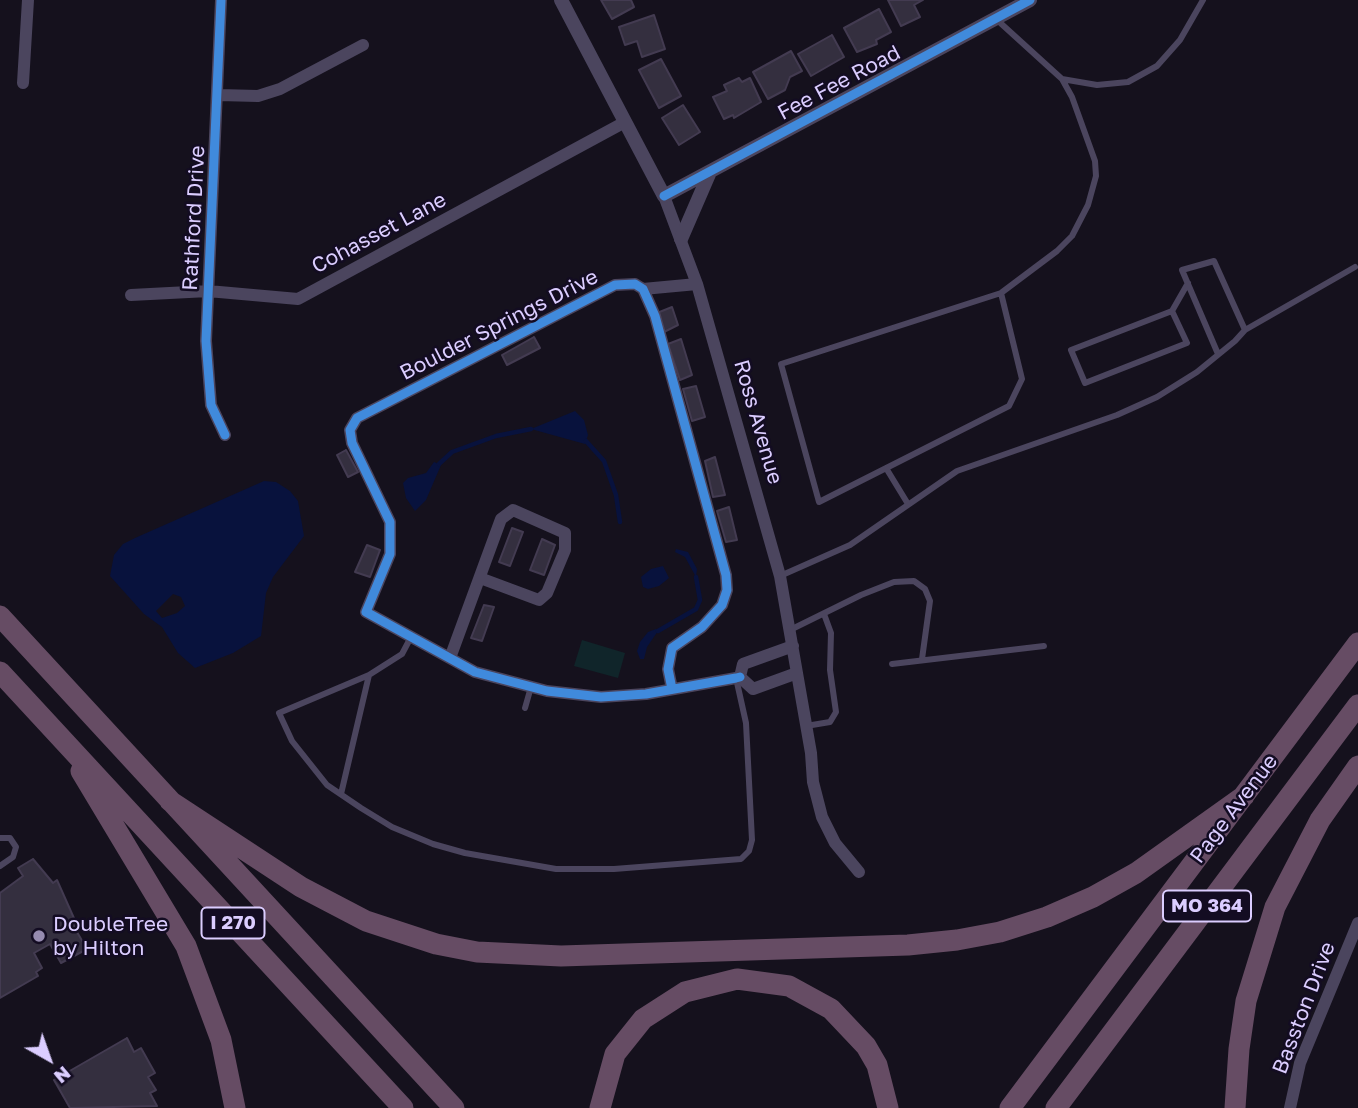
<!DOCTYPE html>
<style>
body{margin:0}
#map{position:relative;width:1358px;height:1108px;overflow:hidden;background:#15111d;font-family:"Golos Text",sans-serif}
canvas{display:block}
.north{position:absolute;left:14px;top:1024px;width:70px;height:70px;-webkit-text-stroke:5px #130c22;paint-order:stroke;rotate:140deg;font-size:19px;font-weight:700;line-height:28px;text-align:center;color:#dbcdff}
.north::after{content:'';display:block;margin:auto;width:24px;height:32px;background:#dbcdff;clip-path:polygon(50% 0,100% 100%,50% 72%,0 100%)}
</style>
<div id="map">
<canvas width="1358" height="1108"></canvas>
<div class="north">N</div>
</div>
<script>
const ctx = document.querySelector('canvas').getContext('2d');
ctx.lineJoin = 'round';
function fill(path, color) {
  ctx.fillStyle = color;
  ctx.fill(path, 'evenodd');
}
function shape(rows) {
  const path = new Path2D();
  for (const r of rows) {
    path.moveTo(r[0], r[1]);
    for (let i = 2; i < r.length; i += 2) path.lineTo(r[i], r[i + 1]);
  }
  return path;
}
function strokePath(path, color, width, dash) {
  ctx.strokeStyle = color;
  ctx.lineWidth = width;
  ctx.lineCap = dash ? 'butt' : 'round';
  ctx.setLineDash(dash || []);
  ctx.stroke(path);
}
function drawText(font, color, halo, rows, align = 'center') {
  ctx.font = font + ' "Golos Text",sans-serif';
  ctx.lineWidth = 5;
  ctx.setLineDash([]);
  ctx.textBaseline = 'middle';
  ctx.strokeStyle = halo;
  ctx.fillStyle = color;
  for (const [text, x, y, turn = 0] of rows) {
    ctx.save();
    ctx.translate(x, y);
    ctx.rotate((+turn || 0) * Math.PI / 180);
    ctx.textAlign = isNaN(turn) ? turn : align;
    if (halo) ctx.strokeText(text, 0, 0);
    ctx.fillText(text, 0, 0);
    ctx.restore();
  }
}
const green = shape([
 [582,640,625,653,618,678,574,666]
]);
const water = shape([
 [575,411,584,420,588,435,585,444,531,429],
 [434,462,441,465,426,500,415,511,406,498,403,483,408,478,426,473],
 [264,481,276,482,290,491,298,501,304,536,273,577,266,593,261,636,233,653,195,668,178,653,162,627,144,614,110,576,114,555,123,544,135,538],
 [173,594,181,597,185,606,177,613,162,618,156,611],
 [676,549,688,552,697,569,696,577,685,557,675,552],
 [663,566,669,578,659,586,648,589,643,587,641,577,651,569],
 [656,629,658,631,647,647,644,659,640,659,637,651,640,642,648,632]
]);
const stream = shape([
 [586,441,604,461,616,495,620,522],
 [439,464,452,452,496,436,531,429],
 [658,631,696,609,700,600,696,577]
]);
const building = shape([
 [601,0,631,0,634,7,612,19,601,0],
 [888,0,923,0,914,5,920,17,901,26,888,0],
 [879,9,891,32,876,40,877,44,857,52,844,28,879,9],
 [654,15,665,49,642,57,637,41,625,45,619,27,654,15],
 [832,35,844,57,811,76,798,54,832,35],
 [791,51,802,71,790,77,785,90,768,99,753,72,791,51],
 [661,59,681,96,659,108,639,70,661,59],
 [739,78,742,82,750,78,761,102,734,118,733,115,724,119,713,97,727,91,724,85,739,78],
 [683,105,700,132,679,145,662,118,683,105],
 [672,307,678,325,664,332,657,313,672,307],
 [534,337,540,348,507,365,502,355,534,337],
 [681,339,692,375,680,380,668,344,681,339],
 [696,386,705,417,692,421,683,389,696,386],
 [346,450,358,472,348,477,337,455,346,450],
 [715,457,725,495,713,497,705,461,715,457],
 [729,507,737,540,726,542,717,511,729,507],
 [512,528,523,532,510,566,499,562,512,528],
 [542,539,555,545,544,575,530,570,542,539],
 [367,545,380,550,370,577,355,572,367,545],
 [484,605,494,607,482,641,471,638,484,605],
 [33,859,53,883,57,880,77,925,74,927,87,949,61,963,50,944,34,953,42,968,36,972,38,976,0,998,0,893,23,876,18,868,33,859],
 [127,1038,134,1052,141,1048,155,1073,148,1077,156,1090,150,1093,157,1106,70,1108,54,1080,127,1038]
]);
const service = shape([
 [996,19,1062,79,1072,97,1095,161,1096,176,1088,205,1072,236,1057,251,1001,293,781,364,819,502,1009,406,1022,379,1001,293],
 [1062,79,1097,85,1128,82,1157,66,1180,40,1203,0],
 [1172,311,1187,343,1085,383,1071,350,1172,311,1188,283],
 [1245,330,1355,267],
 [886,468,908,504],
 [780,576,850,545,957,471,1117,415,1157,397,1197,372,1235,341,1245,330,1214,261,1182,270,1218,354],
 [790,630,861,595,894,582,914,581,925,589,930,601,922,659],
 [892,664,1044,646],
 [369,675,402,654,411,637],
 [525,708,531,687],
 [806,726,830,722,836,712,830,670,831,633,824,614],
 [341,794,369,675,279,713,292,741,327,785,361,808,392,827,433,844,465,853,556,869,614,869,741,859,749,851,752,840,746,723,736,678],
 [0,838,10,838,16,847,13,857,0,866]
]);
const minor = shape([
 [221,0,206,341,211,405,225,435],
 [23,83,28,0],
 [219,95,258,96,280,89,363,45],
 [664,196,697,284,780,576,811,753,813,782,822,817,835,843,859,872],
 [643,289,697,284],
 [131,295,208,291,298,299,625,122],
 [450,658,501,519,513,510,565,533,565,550,547,593,539,600,480,578],
 [740,677,743,664,793,646],
 [740,677,753,689,797,673],
 [672,689,668,669,672,648,702,627,722,605,727,590,726,575,655,316,643,289,635,284,615,285,357,418,350,430,352,443,390,522,390,554,366,612,475,672,547,691,601,697,646,694,736,678,740,677],
 [1290,1108,1300,1063,1358,923]
]);
const tertiary = shape([
 [561,0,664,196,1030,0],
 [681,239,710,172]
]);
const motorway = shape([
 [0,616,454,1108],
 [0,672,403,1108],
 [81,771,186,946,221,1040,235,1108],
 [170,801,301,887,366,921,436,944,477,952,561,956,908,945,957,940,1000,932,1047,917,1093,897,1136,873,1244,796],
 [600,1108,615,1054,643,1019,685,992,737,979,789,986,831,1009,866,1046,877,1065,888,1108],
 [1010,1108,1358,643],
 [1056,1108,1358,705],
 [1235,1108,1239,1049,1246,1001,1275,907,1320,820,1358,766]
]);
const cycleway = shape([
 [221,0,206,341,211,405,225,435],
 [664,196,1030,0],
 [672,689,668,669,672,648,702,627,722,605,727,590,726,575,655,316,643,289,635,284,615,285,357,418,350,430,352,443,390,522,390,554,366,612,475,672,547,691,601,697,646,694,736,678,740,677]
]);
const markers = [
 [39,936,7,"#968bb0"]
];
const shields = [
 [1207,906,88],
 [233,923,63]
];
const shieldNames = [
 ["MO 364",1207,906],
 ["I 270",233,923]
];
const streetNames = [
 ["Fee Fee Road",839,83,-28],
 ["Rathford Drive",194,218,-87],
 ["Cohasset Lane",379,233,-28],
 ["Boulder Springs Drive",499,325,-27],
 ["Ross Avenue",758,422,74],
 ["Page Avenue",1234,809,-53],
 ["Basston Drive",1304,1008,-69]
];
const poiNames = [
 ["DoubleTree",53,924],
 ["by Hilton",53,948]
];
fill(green, '#10252a');
fill(water, '#08123d');
strokePath(stream, '#08123d', 4.5);
fill(building, '#342f3f');
strokePath(building, '#433b51', 2);
strokePath(service, '#4b455e', 6);
strokePath(minor, '#4b455e', 12);
strokePath(tertiary, '#4b455e', 14);
strokePath(motorway, '#664c64', 21);
strokePath(cycleway, '#408adc', 9);
for (const [x, y, r, color] of markers) {
  const dot = new Path2D();
  dot.arc(x, y, r, 0, 2 * Math.PI);
  ctx.fillStyle = color;
  ctx.fill(dot);
  strokePath(dot, '#130c22', 2.5);
}
for (const [x, y, w] of shields) {
  const box = new Path2D();
  box.roundRect(x - w / 2, y - 15.5, w, 31, 5);
  ctx.fillStyle = '#130c22';
  ctx.fill(box);
  strokePath(box, '#dbcdff', 2);
}
drawText('bold 19px', '#dbcdff', null, shieldNames);
drawText('21px', '#dbcdff', '#130c22', streetNames);
drawText('21px', '#dbcdff', '#130c22', poiNames, 'left');
</script>
